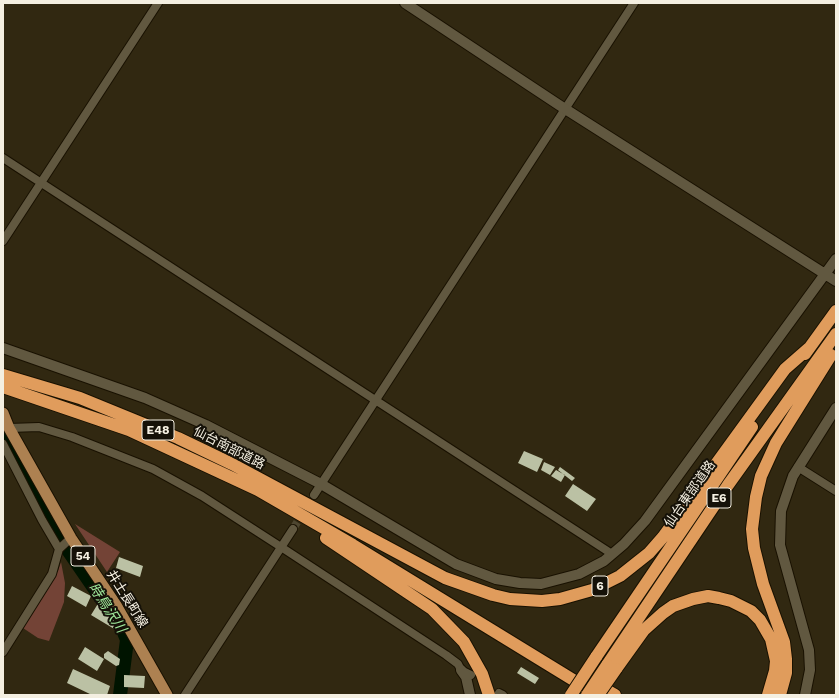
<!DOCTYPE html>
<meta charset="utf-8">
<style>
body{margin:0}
#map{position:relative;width:839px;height:698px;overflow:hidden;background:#312811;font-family:"Work Sans",sans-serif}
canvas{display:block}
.frame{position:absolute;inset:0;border:4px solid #f4efe1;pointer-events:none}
</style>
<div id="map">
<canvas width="839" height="698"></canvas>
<div class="frame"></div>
</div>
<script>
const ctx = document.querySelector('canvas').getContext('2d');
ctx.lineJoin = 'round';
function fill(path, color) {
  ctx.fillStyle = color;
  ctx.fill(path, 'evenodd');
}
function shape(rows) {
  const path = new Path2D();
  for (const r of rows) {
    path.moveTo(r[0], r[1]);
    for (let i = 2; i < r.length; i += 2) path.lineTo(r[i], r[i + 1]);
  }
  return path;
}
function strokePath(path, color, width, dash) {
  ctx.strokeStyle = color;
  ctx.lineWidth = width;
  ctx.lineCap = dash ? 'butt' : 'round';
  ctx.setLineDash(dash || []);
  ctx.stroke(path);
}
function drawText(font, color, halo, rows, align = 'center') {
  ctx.font = font + ' "Work Sans","Noto Sans JP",sans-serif';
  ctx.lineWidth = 4;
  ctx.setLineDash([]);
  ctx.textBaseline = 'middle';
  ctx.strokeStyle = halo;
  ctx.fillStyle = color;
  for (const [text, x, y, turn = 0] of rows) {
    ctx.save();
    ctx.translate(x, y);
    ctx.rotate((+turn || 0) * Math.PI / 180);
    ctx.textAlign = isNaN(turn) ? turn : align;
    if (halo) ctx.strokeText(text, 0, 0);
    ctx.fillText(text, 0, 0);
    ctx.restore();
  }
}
const green = shape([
 [75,524,120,552,107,572],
 [61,562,65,583,64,602,49,641,38,638,23,628,58,571]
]);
const river = shape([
 [3,429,60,539],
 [68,550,123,630,127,640,120,695]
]);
const building = shape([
 [524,451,543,459,537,472,518,463],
 [544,462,555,467,550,475,541,470],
 [560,467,575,478,572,481,558,470],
 [556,470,565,475,561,482,551,476],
 [573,484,596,499,587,511,565,496],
 [119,557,143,566,140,577,116,568],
 [72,586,91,596,86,607,67,596],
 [99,602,118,626,116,630,91,615],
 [85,647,104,659,97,671,78,659],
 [108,651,120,659,119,665,116,666,104,658,104,654],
 [521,667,539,678,535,684,517,673],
 [73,669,110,686,107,695,92,695,67,683],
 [124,675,145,676,144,688,124,687]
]);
const minorTunnel = shape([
 [293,529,314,495]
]);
const minor = shape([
 [3,158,612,554],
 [3,241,158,3],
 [9,428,39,427,72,437,153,469,202,496,281,547,446,655,458,664,461,670,471,675],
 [3,444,42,520,59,549],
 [798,467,836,491],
 [314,495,634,3],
 [3,652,52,574,59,549,71,538],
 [499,693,503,695],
 [185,695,293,529]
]);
const tertiary = shape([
 [405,3,559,105,836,281],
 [3,348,145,398,206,425,321,484,456,564,496,579,520,583,541,584,579,574,604,561,624,544,645,521,836,259],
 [461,670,466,677,470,695],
 [805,695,810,670,809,650,780,545,781,511,793,476,836,408]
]);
const primary = shape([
 [3,413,9,428,71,538,116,605,167,695]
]);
const motorway = shape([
 [805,354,836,311],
 [3,375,80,398,178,438,232,464,445,578,493,595,510,599,542,601,560,599,592,590,620,576,649,553,663,537,785,369,809,348],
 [3,387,129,430,258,490,353,545,588,689],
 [326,538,432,609,464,642,482,674,489,695],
 [596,657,752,427],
 [607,665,728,485,836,334],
 [616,669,644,630,663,613,673,606,693,599,708,596,719,598,731,601,751,611,760,620,771,639,776,661,775,671,768,695],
 [594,683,615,695],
 [780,695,786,673,786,659,784,642,763,584,754,548,752,529,756,497,761,476,776,443,831,355]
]);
const motorwayBridge = shape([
 [571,695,596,657],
 [587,695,607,665],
 [598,695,616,669]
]);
const shields = [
 [158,430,32],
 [719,498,24],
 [83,556,24],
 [600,586,16]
];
const shieldNames = [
 ["E48",158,430],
 ["E6",719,498],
 ["54",83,556],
 ["6",600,586]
];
const streetNames = [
 ["仙台南部道路",229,448,27],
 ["仙台東部道路",690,494,-55],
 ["井土長町線",127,599,58]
];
const waterNames = [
 ["時鳥沢川",107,608,57]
];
fill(green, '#734336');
strokePath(river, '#001400', 14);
fill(building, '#bbc1a4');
strokePath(minorTunnel, '#4e4630', 8, [8, 4]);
strokePath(minor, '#191100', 10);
strokePath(tertiary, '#191100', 12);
strokePath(primary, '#191100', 13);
strokePath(motorway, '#191100', 14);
strokePath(minor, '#615840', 8);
strokePath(tertiary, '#615840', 10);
strokePath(primary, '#ad8151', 11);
strokePath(motorway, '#e09c5c', 12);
strokePath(motorwayBridge, '#191100', 14, []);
strokePath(motorwayBridge, '#e09c5c', 12);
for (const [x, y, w] of shields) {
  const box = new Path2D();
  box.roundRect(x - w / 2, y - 10, w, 20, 3);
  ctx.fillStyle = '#151108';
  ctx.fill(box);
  strokePath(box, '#f4efe1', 1);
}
drawText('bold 12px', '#f4efe1', null, shieldNames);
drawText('13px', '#f4efe1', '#151108', streetNames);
drawText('italic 14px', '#a1eb9d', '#151108', waterNames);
</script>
